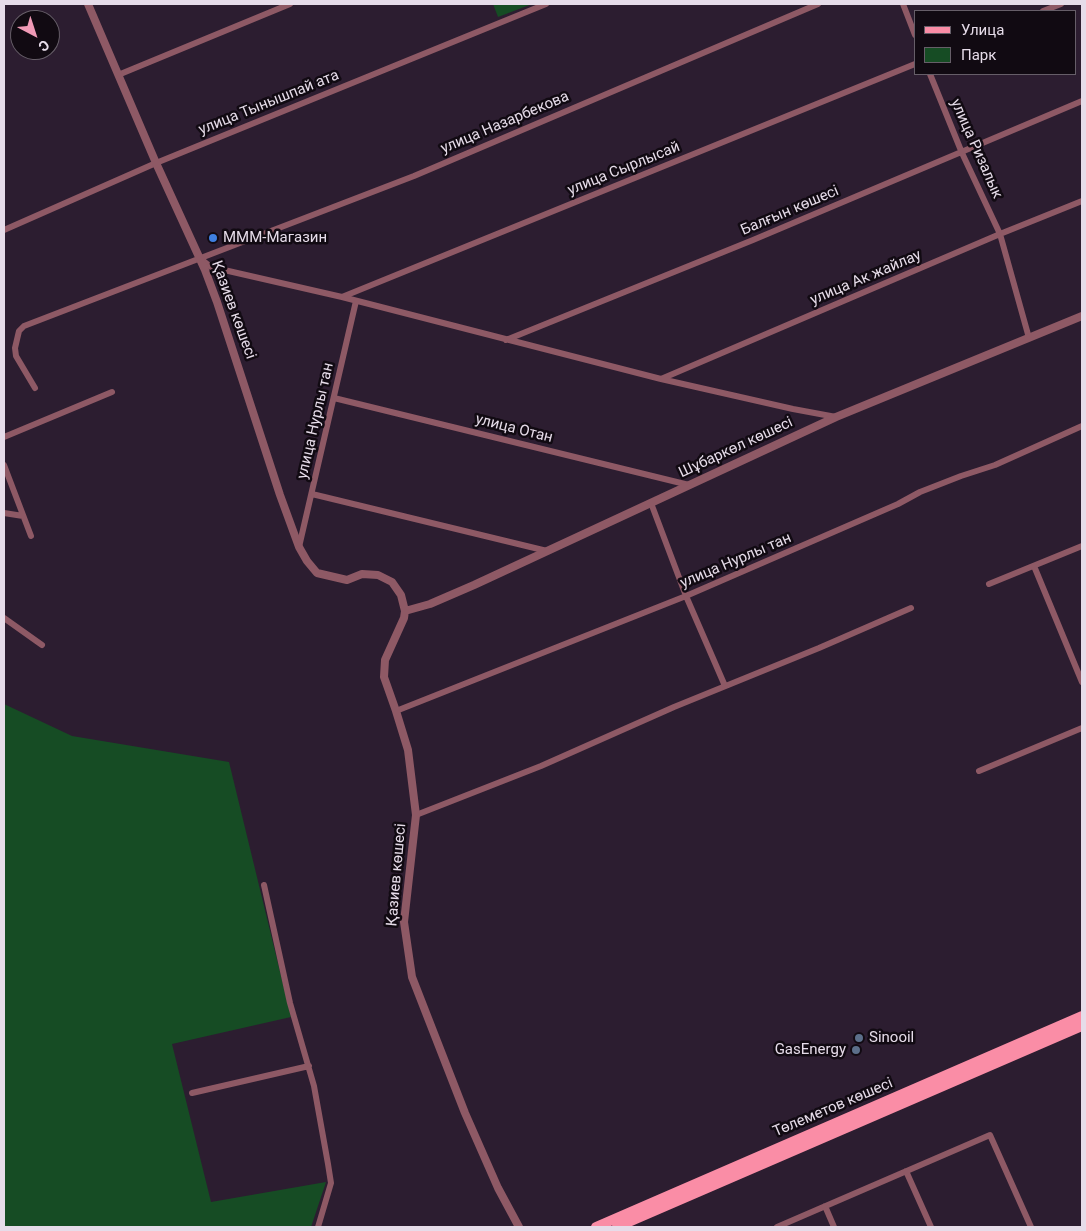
<!DOCTYPE html>
<meta charset="utf-8">
<style>
body{margin:0}
#map{position:relative;width:1086px;height:1231px;overflow:hidden;background:#2c1d30;font-family:Roboto,sans-serif}
canvas{display:block}
.frame{position:absolute;inset:0;border:5px solid #e6dce9;pointer-events:none}
.legend{position:absolute;left:914px;top:10px;width:162px;height:65px;box-sizing:border-box;background:#110a12;border:1px solid #665e68;margin:0;padding:6px 9px;list-style:none;font-size:15px;color:#e6dce9}
.legend li{display:flex;align-items:center;gap:10px;height:25px}
.legend b{width:25px;border:1px solid #665e68}
.north{position:absolute;left:10px;top:10px;width:50px;height:50px;box-sizing:border-box;background:#110a12;border:1px solid #665e68;border-radius:50%;rotate:140deg;font-size:14px;font-weight:700;line-height:20px;text-align:center;color:#e6dce9}
.north::after{content:'';display:block;margin:auto;width:18px;height:22px;background:#f09ab6;clip-path:polygon(50% 0,100% 100%,50% 72%,0 100%)}
</style>
<div id="map">
<canvas width="1086" height="1231"></canvas>
<div class="frame"></div>
<ul class="legend">
<li><b style="height:6px;background:#fa8da6"></b>Улица</li>
<li><b style="height:14px;background:#164c24"></b>Парк</li>
</ul>
<div class="north">С</div>
</div>
<script>
const ctx = document.querySelector('canvas').getContext('2d');
ctx.lineJoin = 'round';
function fill(path, color) {
  ctx.fillStyle = color;
  ctx.fill(path, 'evenodd');
}
function shape(rows) {
  const path = new Path2D();
  for (const r of rows) {
    path.moveTo(r[0], r[1]);
    for (let i = 2; i < r.length; i += 2) path.lineTo(r[i], r[i + 1]);
  }
  return path;
}
function strokePath(path, color, width, dash) {
  ctx.strokeStyle = color;
  ctx.lineWidth = width;
  ctx.lineCap = dash ? 'butt' : 'round';
  ctx.setLineDash(dash || []);
  ctx.stroke(path);
}
function drawText(font, color, halo, rows, align = 'center') {
  ctx.font = font + ' Roboto,sans-serif';
  ctx.lineWidth = 5;
  ctx.setLineDash([]);
  ctx.textBaseline = 'middle';
  ctx.strokeStyle = halo;
  ctx.fillStyle = color;
  for (const [text, x, y, turn = 0] of rows) {
    ctx.save();
    ctx.translate(x, y);
    ctx.rotate((+turn || 0) * Math.PI / 180);
    ctx.textAlign = isNaN(turn) ? turn : align;
    if (halo) ctx.strokeText(text, 0, 0);
    ctx.fillText(text, 0, 0);
    ctx.restore();
  }
}
const green = shape([
 [493,4,532,4,498,17],
 [4,704,72,736,229,762,291,1017,172,1044,211,1202,326,1182,311,1227,4,1227]
]);
const minor = shape([
 [903,4,915,35],
 [1043,11,1061,4],
 [930,74,962,153,1000,234,1029,338],
 [118,75,290,4],
 [4,230,156,163,546,4],
 [201,259,211,267,342,297,661,379,793,409,836,417],
 [342,297,915,64],
 [506,340,753,240,1082,101],
 [661,379,1000,234,1082,201],
 [35,388,16,356,15,348,19,331,24,326,414,176,818,4],
 [334,398,689,485],
 [4,437,112,392],
 [4,465,31,536],
 [312,494,547,551],
 [651,503,686,596,725,686],
 [4,513,23,516],
 [299,547,356,301],
 [1034,566,1082,682],
 [989,584,1082,546],
 [4,618,42,645],
 [396,711,686,596,898,504,920,492,961,476,995,465,1082,426],
 [979,771,1082,728],
 [416,815,541,766,674,707,819,648,911,608],
 [264,885,290,1003,314,1086,328,1164,331,1183,318,1227],
 [192,1093,309,1066],
 [906,1171,931,1227],
 [825,1206,834,1227],
 [777,1227,990,1135,1031,1227]
]);
const tertiary = shape([
 [88,4,156,163,205,270,217,302,280,495,299,547,307,561,317,573,347,580,362,574,378,575,392,582,401,595,405,611,404,618,385,660,384,677,396,711,408,750,416,815,404,922,412,977,465,1113,498,1188,519,1227],
 [405,611,430,604,474,585,836,417,1082,316]
]);
const primary = shape([
 [596,1227,1082,1016],
 [617,1227,1082,1026]
]);
const markers = [
 [213,238,5,"#3f7fe0"],
 [859,1038,5,"#5c6f8a"],
 [856,1050,5,"#5c6f8a"]
];
const streetNames = [
 ["улица Тынышпай ата",269,103,-22],
 ["улица Назарбекова",505,123,-23],
 ["улица Ризалык",976,149,66],
 ["улица Сырлысай",624,169,-22],
 ["Балғын көшесі",790,211,-23],
 ["улица Ак жайлау",866,278,-23],
 ["Қазиев көшесі",233,310,70],
 ["улица Нурлы тан",316,421,-77],
 ["улица Отан",514,429,14],
 ["Шұбаркөл көшесі",736,448,-25],
 ["улица Нурлы тан",736,561,-23],
 ["Қазиев көшесі",397,875,-85],
 ["Төлеметов көшесі",833,1108,-23]
];
const poiNames = [
 ["МММ-Магазин",223,238],
 ["Sinooil",869,1038],
 ["GasEnergy",846,1050,"right"]
];
fill(green, '#164c24');
strokePath(minor, '#8e5965', 6);
strokePath(tertiary, '#8e5965', 8);
strokePath(primary, '#fa8da6', 10);
for (const [x, y, r, color] of markers) {
  const dot = new Path2D();
  dot.arc(x, y, r, 0, 2 * Math.PI);
  ctx.fillStyle = color;
  ctx.fill(dot);
  strokePath(dot, '#110a12', 2);
}
drawText('15px', '#e6dce9', '#110a12', streetNames);
drawText('15px', '#e6dce9', '#110a12', poiNames, 'left');
</script>
